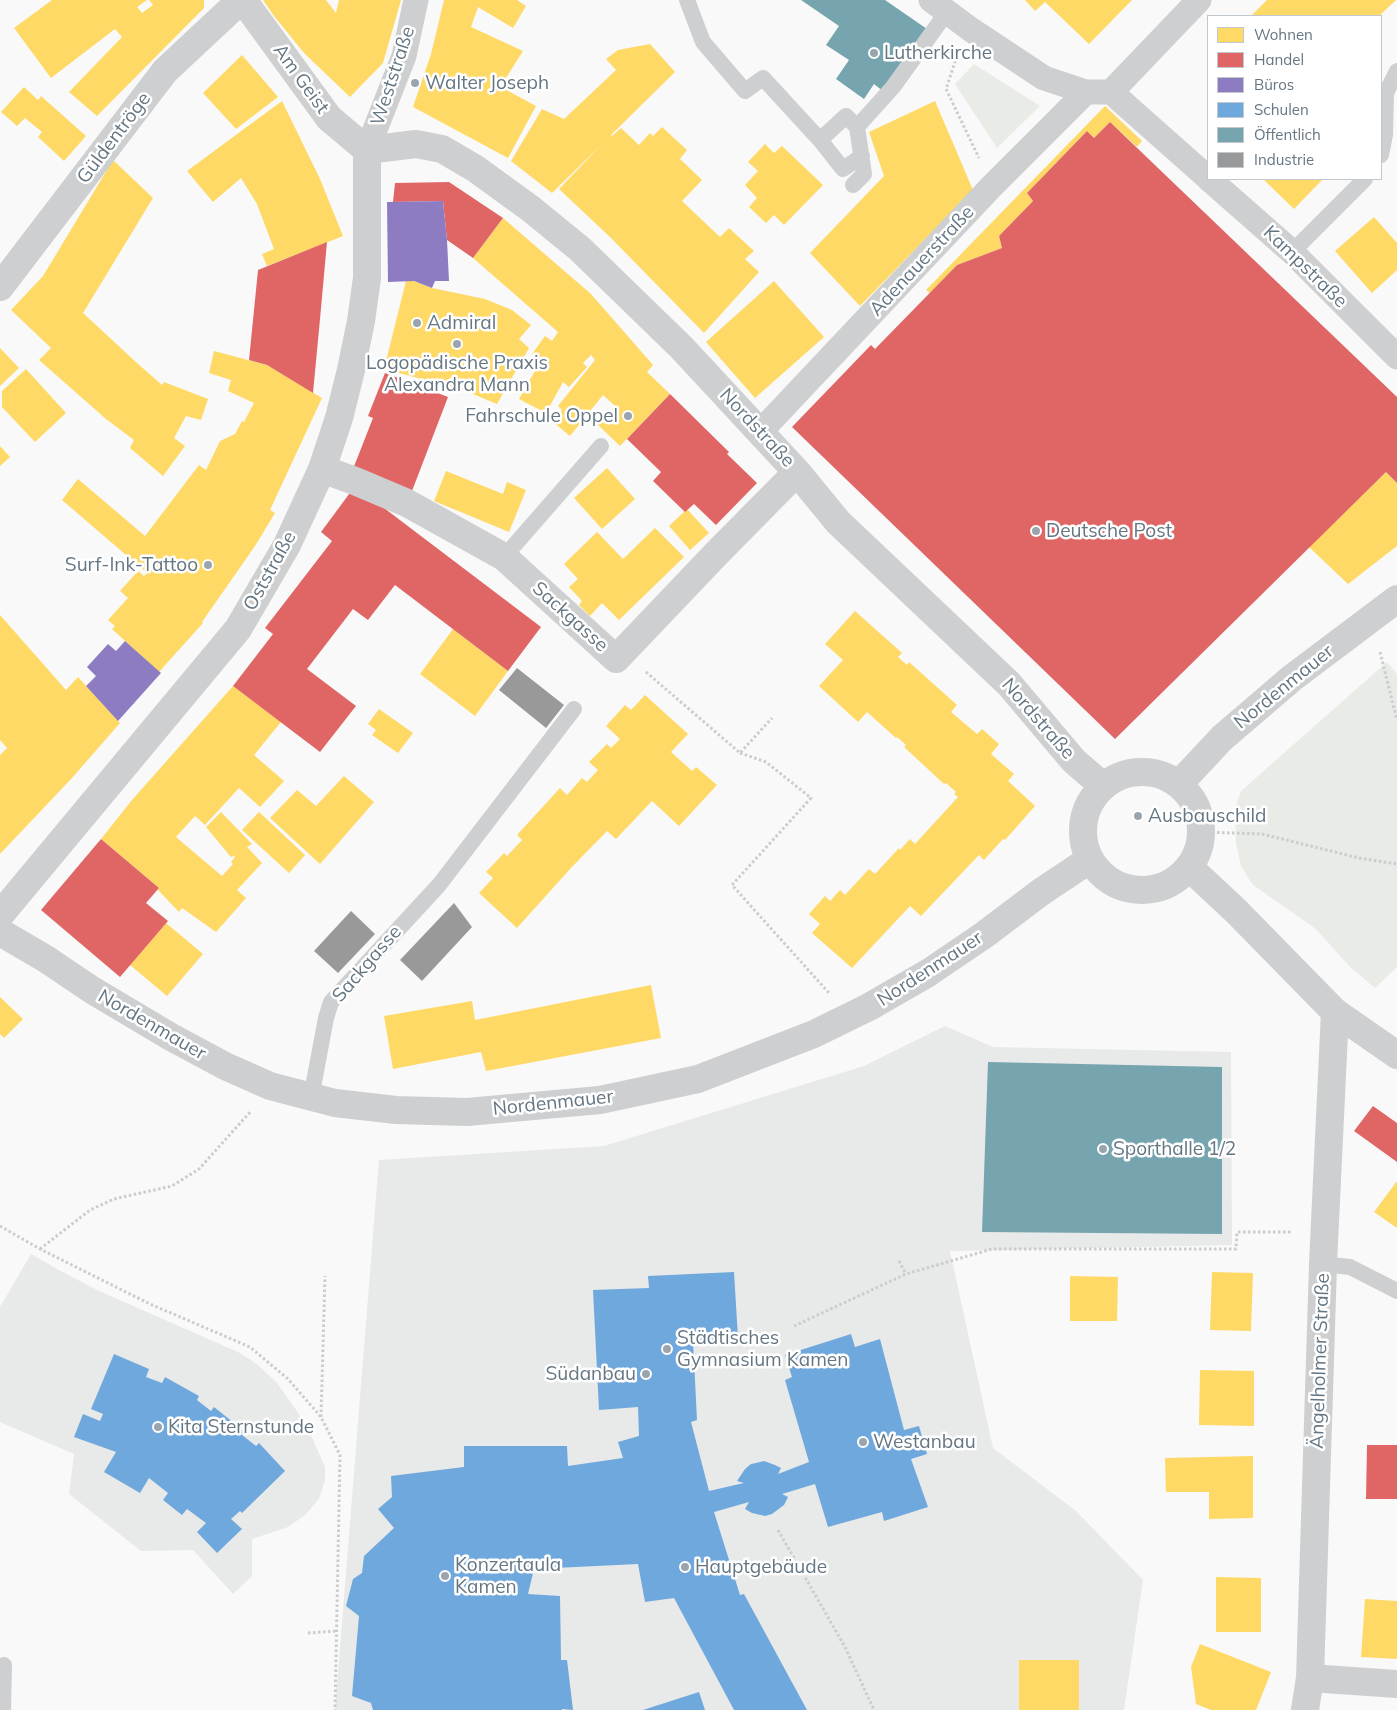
<!DOCTYPE html>
<meta charset="utf-8">
<style>
body{margin:0}
#map{position:relative;width:1397px;height:1710px;overflow:hidden;background:#f9f9f9;font-family:Mulish,sans-serif}
canvas{display:block}
.legend{position:absolute;left:1207px;top:15px;width:175px;height:165px;box-sizing:border-box;background:#fff;border:1px solid #c1c8cd;margin:0;padding:6px 9px;list-style:none;font-size:15px;color:#657683}
.legend li{display:flex;align-items:center;gap:10px;height:25px}
.legend b{width:25px;border:1px solid #c1c8cd}
</style>
<div id="map">
<canvas width="1397" height="1710"></canvas>
<ul class="legend">
<li><b style="height:14px;background:#ffd966"></b>Wohnen</li>
<li><b style="height:14px;background:#e06666"></b>Handel</li>
<li><b style="height:14px;background:#8e7cc3"></b>Büros</li>
<li><b style="height:14px;background:#6fa8dc"></b>Schulen</li>
<li><b style="height:14px;background:#76a5af"></b>Öffentlich</li>
<li><b style="height:14px;background:#999"></b>Industrie</li>
</ul>
</div>
<script>
const ctx = document.querySelector('canvas').getContext('2d');
ctx.lineJoin = 'round';
function fill(path, color) {
  ctx.fillStyle = color;
  ctx.fill(path, 'evenodd');
}
function shape(rows) {
  const path = new Path2D();
  for (const r of rows) {
    if (r.length === 3) {
      path.moveTo(r[0] + r[2], r[1]);
      path.arc(r[0], r[1], r[2], 0, 2 * Math.PI);
      continue;
    }
    path.moveTo(r[0], r[1]);
    for (let i = 2; i < r.length; i += 2) path.lineTo(r[i], r[i + 1]);
  }
  return path;
}
function strokePath(path, color, width, dash) {
  ctx.strokeStyle = color;
  ctx.lineWidth = width;
  ctx.lineCap = dash ? 'butt' : 'round';
  ctx.setLineDash(dash || []);
  ctx.stroke(path);
}
function drawText(font, color, halo, rows, align = 'center') {
  ctx.font = font + ' Mulish,sans-serif';
  ctx.lineWidth = 5;
  ctx.setLineDash([]);
  ctx.textBaseline = 'middle';
  ctx.strokeStyle = halo;
  ctx.fillStyle = color;
  for (const [text, x, y, turn = 0] of rows) {
    ctx.save();
    ctx.translate(x, y);
    ctx.rotate((+turn || 0) * Math.PI / 180);
    ctx.textAlign = isNaN(turn) ? turn : align;
    if (halo) ctx.strokeText(text, 0, 0);
    ctx.fillText(text, 0, 0);
    ctx.restore();
  }
}
const built = shape([
 [945,1026,993,1047,1231,1052,1232,1245,950,1251,993,1448,1076,1511,1143,1580,1124,1710,335,1710,379,1160,604,1146,864,1066],
 [31,1254,57,1269,97,1290,240,1353,258,1365,277,1383,297,1411,309,1431,325,1467,325,1480,319,1499,305,1515,288,1527,252,1539,252,1576,233,1594,193,1550,141,1551,69,1494,74,1454,0,1422,0,1307]
]);
const green = shape([
 [974,64,1040,106,997,148,955,84],
 [1387,662,1397,674,1397,967,1375,988,1350,967,1316,929,1253,885,1241,866,1236,843,1235,808,1241,791]
]);
const homes = shape([
 [52,0,147,0,137,7,142,13,153,5,149,0,204,0,204,8,97,116,69,92,122,37,115,29,51,78,14,28],
 [263,0,326,0,336,13,339,0,401,0,383,63,350,97,304,53,274,16],
 [444,0,517,0,526,6,513,28,478,7,471,27,523,51,506,78,490,81,536,106,508,158,413,107,431,54],
 [1025,0,1132,0,1089,44,1045,2,1035,11],
 [1267,0,1396,0,1379,16,1251,16],
 [650,44,675,72,611,135,612,136,621,128,639,145,650,133,653,136,662,127,687,150,680,159,702,180,682,201,720,237,729,228,754,251,745,259,759,272,704,333,611,238,559,189,600,146,552,193,511,161,542,109,564,119,616,70,606,59,618,50],
 [242,55,278,97,236,129,203,93],
 [24,87,38,100,41,96,86,136,64,161,38,137,42,132,25,118,17,126,1,112],
 [282,101,320,179,343,236,267,266,262,254,274,249,257,204,241,178,213,202,187,171],
 [935,101,973,190,860,306,810,253,884,176,869,132],
 [1105,106,1142,141,1137,147,1110,122,1094,138,1087,131,1027,193,1033,201,999,236,1002,248,957,265,930,293,926,290],
 [765,144,774,153,782,146,823,185,784,225,774,215,766,223,749,207,757,198,745,185,758,171,748,162],
 [113,160,153,198,83,313,137,363,162,385,164,382,208,399,201,420,186,416,174,438,185,446,163,476,130,448,134,440,106,419,39,360,51,348,11,310,43,276],
 [1263,179,1323,179,1294,209],
 [1374,217,1397,243,1397,270,1372,293,1335,251],
 [503,218,591,294,653,365,647,372,670,394,620,446,597,424,616,407,603,395,570,436,552,421,562,410,558,406,595,360,591,355,583,363,587,367,569,387,563,382,546,413,519,399,540,362,532,354,545,336,552,341,558,332,473,258],
 [406,281,414,281,432,288,485,299,512,310,531,325,519,339,529,348,497,404,463,390,384,369],
 [774,281,824,337,755,398,706,342],
 [0,348,19,368,0,386],
 [214,351,267,365,322,398,270,510,275,513,255,546,202,622,203,623,159,672,112,629,115,626,108,620,128,598,120,591,138,571,144,576,147,573,62,500,78,479,145,536,199,465,206,470,220,441,235,434,242,421,244,422,254,403,228,391,231,380,209,373],
 [26,369,66,413,35,442,2,407,2,391],
 [0,446,10,457,0,466],
 [607,468,635,499,602,529,574,498],
 [446,471,503,494,507,482,526,490,509,532,434,501],
 [1386,472,1397,483,1397,546,1348,584,1309,547],
 [687,509,709,533,690,550,669,526],
 [655,528,684,557,619,620,602,603,590,616,579,605,582,601,569,587,578,579,564,564,597,532,623,559],
 [855,611,902,653,898,657,907,665,909,662,957,705,951,712,977,734,982,729,999,744,991,754,1014,774,1008,781,1035,806,1005,840,1003,839,984,860,979,855,921,916,910,906,852,968,812,933,820,924,809,914,825,896,830,901,840,890,845,895,869,869,875,874,899,848,900,850,910,839,915,844,958,797,954,794,956,792,946,783,944,784,904,747,906,745,897,737,896,738,867,712,858,722,819,686,843,660,825,644],
 [0,615,66,690,78,677,120,723,72,778,0,854,0,755,7,748,0,740],
 [453,629,508,671,475,716,420,674],
 [233,686,281,722,254,755,284,781,260,807,239,788,205,825,195,816,176,837,222,876,233,864,231,862,235,857,234,856,231,857,206,827,221,812,252,844,247,847,262,863,237,890,246,898,216,932,182,908,179,912,158,890,159,888,101,839,132,800],
 [645,695,688,734,671,752,692,771,696,767,717,785,679,826,652,801,616,839,607,831,570,869,517,928,479,893,493,878,486,872,504,853,507,856,522,840,517,835,560,788,567,795,582,778,587,782,598,770,589,762,607,744,611,748,620,739,606,726,625,705,631,710],
 [379,709,413,733,398,753,372,735,376,730,368,724],
 [344,776,374,802,320,864,270,818,297,790,316,806],
 [259,812,305,855,289,873,242,830],
 [166,923,203,954,167,996,130,965],
 [651,985,661,1038,486,1071,481,1052,393,1069,384,1016,472,1001,475,1020],
 [0,997,23,1019,4,1038,0,1034],
 [1397,1181,1397,1228,1374,1212],
 [1212,1272,1253,1273,1251,1331,1210,1330],
 [1070,1276,1118,1277,1117,1321,1070,1321],
 [1200,1370,1254,1371,1254,1426,1199,1425],
 [1253,1456,1253,1518,1209,1519,1209,1492,1166,1492,1165,1458],
 [1216,1577,1261,1578,1261,1632,1216,1632],
 [1365,1599,1397,1601,1397,1659,1361,1657],
 [1200,1644,1271,1672,1256,1710,1211,1710,1196,1704,1191,1667],
 [1019,1660,1079,1660,1079,1710,1019,1710]
]);
const shops = shape([
 [1110,122,1397,397,1397,483,1386,472,1115,739,792,427,871,345,875,349,957,265,1002,248,999,236,1033,201,1027,193,1087,131,1094,138],
 [449,182,503,218,473,258,447,240,443,201,393,202,395,183],
 [327,242,320,319,313,393,267,365,249,360,258,270],
 [385,373,448,397,412,491,353,469,373,418,368,416],
 [670,394,729,452,727,454,757,483,716,525,694,504,685,512,653,481,661,472,627,439],
 [355,486,541,627,508,671,395,585,368,620,353,609,307,669,356,706,320,752,233,686,273,634,265,628,332,541,321,532],
 [101,839,159,888,146,903,168,921,120,977,41,910],
 [1373,1106,1397,1123,1397,1162,1354,1131],
 [1367,1445,1397,1445,1397,1499,1366,1499]
]);
const offices = shape([
 [443,201,447,240,449,281,435,281,432,288,414,281,388,282,387,202],
 [125,641,161,673,118,721,86,686,96,676,87,667,108,644,116,651]
]);
const schools = shape([
 [734,1272,738,1338,693,1341,697,1420,691,1422,709,1491,744,1483,737,1481,745,1469,751,1464,756,1463,764,1461,775,1465,781,1468,778,1474,809,1462,785,1380,792,1377,785,1355,851,1334,855,1347,880,1339,904,1430,919,1426,927,1454,911,1459,928,1507,884,1521,882,1512,828,1527,815,1484,782,1494,788,1497,784,1505,772,1514,765,1516,752,1513,745,1509,749,1502,714,1512,740,1595,744,1594,807,1710,734,1710,674,1598,645,1602,638,1564,534,1569,528,1594,560,1596,561,1660,567,1660,573,1710,562,1709,562,1710,373,1710,371,1703,352,1696,359,1616,346,1606,353,1579,362,1573,364,1556,394,1528,378,1509,392,1497,391,1476,464,1467,464,1446,567,1446,568,1466,623,1458,618,1442,639,1436,638,1407,599,1410,593,1290,649,1288,648,1276],
 [114,1354,149,1369,146,1377,162,1383,165,1377,199,1396,197,1400,211,1411,214,1407,244,1431,242,1435,256,1446,259,1443,285,1471,242,1513,240,1511,231,1519,242,1529,217,1553,197,1532,206,1523,187,1509,182,1515,163,1500,168,1493,149,1478,140,1493,104,1472,116,1452,74,1437,83,1414,100,1421,103,1414,91,1409],
 [699,1692,705,1710,643,1710]
]);
const public = shape([
 [801,0,885,0,927,29,884,92,874,84,864,99,836,79,849,60,826,45,839,26],
 [988,1062,1222,1067,1222,1234,982,1232]
]);
const industry = shape([
 [517,668,564,705,546,728,499,690],
 [454,903,472,927,422,981,400,960],
 [351,911,375,934,338,973,314,951]
]);
const path = shape([
 [957,56,946,89,979,158],
 [1380,652,1397,720],
 [646,672,740,753,772,718],
 [740,753,766,762,811,798,732,885,829,993],
 [1202,832,1262,834,1359,858,1397,864],
 [0,1226,40,1249,150,1304,250,1347,288,1379,321,1417,340,1455,335,1710],
 [40,1249,90,1210,114,1199,172,1186,199,1169,251,1111],
 [899,1261,906,1274],
 [794,1326,906,1274,992,1249,1236,1249,1237,1232,1293,1232],
 [321,1417,325,1276],
 [778,1530,845,1647,874,1710],
 [308,1633,336,1631]
]);
const service = shape([
 [687,0,703,42,745,91,763,78,820,140,843,169,862,156],
 [820,140,846,116,857,127],
 [1381,155,1385,135,1386,93,1397,71],
 [853,185,864,174,857,127,893,87,947,12],
 [1292,252,1365,179],
 [504,557,601,446],
 [311,1098,326,1018,331,1002,439,885,574,709],
 [1323,1264,1350,1267,1397,1291],
 [3,1710,4,1665]
]);
const pedestrian = shape([
 [931,0,970,29,1044,78,1086,92,1111,92,1208,178],
 [1111,92,1199,0],
 [367,150,404,56,416,0],
 [1209,179,1292,252,1397,357],
 [760,432,992,186,1086,92]
]);
const minor = shape([
 [243,0,329,118,367,150],
 [367,150,416,144,442,149,476,169,531,209,580,249,682,348,797,472,838,522,1009,684,1074,761,1103,786],
 [0,287,165,71,241,0],
 [322,469,355,481,407,503,504,557,616,659,717,553,797,472],
 [0,915,238,629,287,545,322,469,339,418,351,370,361,321,367,278,367,150],
 [1310,1678,1397,1684],
 [1305,1710,1310,1678,1323,1264,1335,1012]
]);
const tertiary = shape([
 [1142,831,59],
 [1179,784,1222,738,1292,678,1397,599],
 [1190,868,1236,911,1335,1012,1397,1055],
 [0,932,46,959,92,990,171,1037,225,1066,270,1086,335,1103,396,1110,467,1112,600,1100,698,1079,814,1034,869,1007,928,973,984,935,1041,892,1089,860]
]);
const markers = [
 [874,53,5,"#99a4ac"],
 [415,83,5,"#99a4ac"],
 [417,323,5,"#99a4ac"],
 [457,344,5,"#99a4ac"],
 [628,416,5,"#99a4ac"],
 [1036,531,5,"#99a4ac"],
 [208,565,5,"#99a4ac"],
 [1138,816,5,"#99a4ac"],
 [1103,1149,5,"#99a4ac"],
 [667,1349,5,"#99a4ac"],
 [646,1374,5,"#99a4ac"],
 [158,1427,5,"#99a4ac"],
 [863,1442,5,"#99a4ac"],
 [685,1567,5,"#99a4ac"],
 [445,1576,5,"#99a4ac"]
];
const poiNames = [
 ["Lutherkirche",884,53],
 ["Walter Joseph",425,83],
 ["Admiral",427,323],
 ["Logopädische Praxis",457,363,"center"],
 ["Alexandra Mann",457,385,"center"],
 ["Fahrschule Oppel",618,416,"right"],
 ["Deutsche Post",1046,531],
 ["Surf-Ink-Tattoo",198,565,"right"],
 ["Ausbauschild",1148,816],
 ["Sporthalle 1/2",1113,1149],
 ["Städtisches",677,1338],
 ["Gymnasium Kamen",677,1360],
 ["Südanbau",636,1374,"right"],
 ["Kita Sternstunde",168,1427],
 ["Westanbau",873,1442],
 ["Konzertaula",455,1565],
 ["Kamen",455,1587],
 ["Hauptgebäude",695,1567]
];
const streetNames = [
 ["Weststraße",393,76,-72],
 ["Am Geist",301,79,54],
 ["Güldentröge",114,138,-53],
 ["Adenauerstraße",922,261,-47],
 ["Kampstraße",1305,267,44],
 ["Nordstraße",757,428,47],
 ["Oststraße",270,571,-61],
 ["Sackgasse",570,617,42],
 ["Nordenmauer",1284,687,-39],
 ["Nordstraße",1038,719,49],
 ["Sackgasse",367,964,-49],
 ["Nordenmauer",930,969,-33],
 ["Nordenmauer",152,1025,30],
 ["Nordenmauer",553,1103,-6],
 ["Ängelholmer Straße",1320,1361,-88]
];
fill(built, '#e8e9e9');
fill(green, '#e8ebe6');
fill(homes, '#ffd966');
fill(shops, '#e06666');
fill(offices, '#8e7cc3');
fill(schools, '#6fa8dc');
fill(public, '#76a5af');
fill(industry, '#999');
strokePath(path, '#cbcccd', 3, [2.5, 2.5]);
strokePath(service, '#cecfd0', 16);
strokePath(pedestrian, '#cecfd0', 25);
strokePath(minor, '#cecfd0', 28);
strokePath(tertiary, '#cecfd0', 28);
for (const [x, y, r, color] of markers) {
  const dot = new Path2D();
  dot.arc(x, y, r, 0, 2 * Math.PI);
  ctx.fillStyle = color;
  ctx.fill(dot);
  strokePath(dot, '#fff', 2);
}
drawText('19px', '#657683', '#fff', poiNames, 'left');
drawText('19px', '#657683', '#fff', streetNames);
</script>
